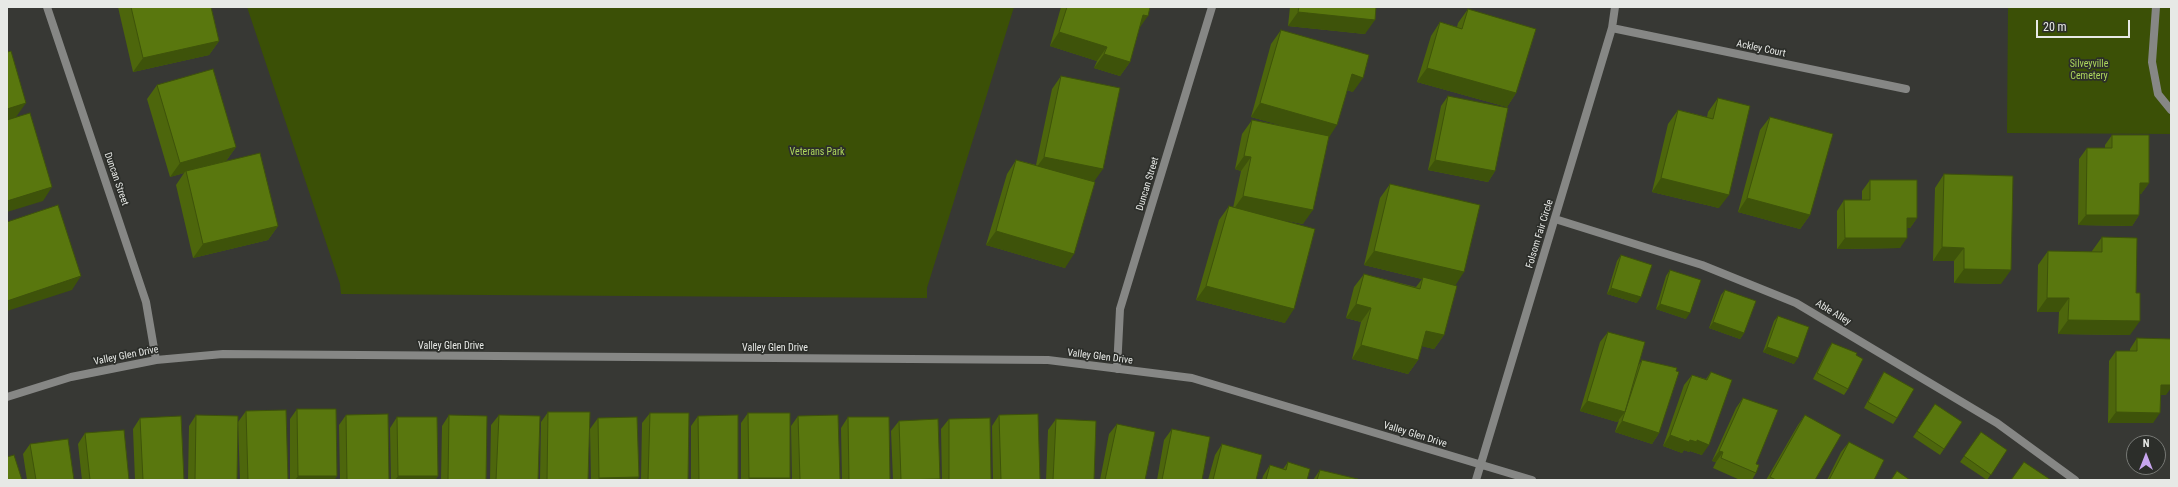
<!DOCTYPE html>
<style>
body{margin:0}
#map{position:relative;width:2178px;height:487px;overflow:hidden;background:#373834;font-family:"Roboto Condensed",sans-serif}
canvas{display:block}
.frame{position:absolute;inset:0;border:8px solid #e7e9e6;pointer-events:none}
.north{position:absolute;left:2126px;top:435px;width:40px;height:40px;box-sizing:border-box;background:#2c2e2a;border:1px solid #777975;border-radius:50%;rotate:0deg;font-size:11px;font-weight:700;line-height:16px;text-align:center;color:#e7e9e6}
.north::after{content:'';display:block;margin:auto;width:14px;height:18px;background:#c8a6ef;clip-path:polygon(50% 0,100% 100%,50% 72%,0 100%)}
.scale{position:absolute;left:2036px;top:20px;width:94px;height:18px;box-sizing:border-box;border:2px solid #e7e9e6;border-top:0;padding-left:5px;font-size:12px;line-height:14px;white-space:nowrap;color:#e7e9e6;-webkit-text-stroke:3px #2c2e2a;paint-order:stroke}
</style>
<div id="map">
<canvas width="2178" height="487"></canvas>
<div class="frame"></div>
<div class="north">N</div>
<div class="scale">20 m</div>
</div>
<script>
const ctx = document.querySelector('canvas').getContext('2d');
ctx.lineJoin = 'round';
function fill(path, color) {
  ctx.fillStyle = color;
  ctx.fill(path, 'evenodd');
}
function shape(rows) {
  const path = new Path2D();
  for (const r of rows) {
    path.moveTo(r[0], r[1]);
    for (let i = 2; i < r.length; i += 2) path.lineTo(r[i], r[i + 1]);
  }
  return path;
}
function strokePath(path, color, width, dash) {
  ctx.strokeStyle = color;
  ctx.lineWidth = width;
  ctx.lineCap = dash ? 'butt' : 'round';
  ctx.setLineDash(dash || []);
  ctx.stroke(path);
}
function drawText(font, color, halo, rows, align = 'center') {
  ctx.font = font + ' "Roboto Condensed",sans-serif';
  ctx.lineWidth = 3.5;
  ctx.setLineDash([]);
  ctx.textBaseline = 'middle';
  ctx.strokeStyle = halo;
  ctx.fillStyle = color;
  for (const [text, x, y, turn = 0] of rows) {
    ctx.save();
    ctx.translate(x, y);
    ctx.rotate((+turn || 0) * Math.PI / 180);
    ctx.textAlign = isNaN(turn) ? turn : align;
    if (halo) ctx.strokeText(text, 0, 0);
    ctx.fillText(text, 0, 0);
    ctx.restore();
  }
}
const green = shape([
 [247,7,1014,7,927,288,927,298,341,294,340,284],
 [2008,7,2171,7,2171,134,2007,133]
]);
const lane = shape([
 [2156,7,2152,62,2158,94,2171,110],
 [1555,219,1702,265,1796,303,1997,423,2075,480]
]);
const street = shape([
 [47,7,146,302,156,360],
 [1612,28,1906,89],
 [1117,369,1120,309,1212,7],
 [7,397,71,377,156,360,223,354,1048,360,1192,378,1532,480],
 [1476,480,1612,28,1615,7]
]);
const wall = shape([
 [118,7,211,7,219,41,209,55,133,72],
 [1061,7,1150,7,1139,28,1130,62,1120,76,1094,68,1097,61,1050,46],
 [1290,7,1376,7,1365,34,1288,26],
 [1468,9,1516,93,1507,107,1417,82,1431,36,1440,22,1457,27,1458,23],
 [1281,30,1353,92,1347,90,1328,138,1303,224,1269,217,1285,323,1196,300,1219,220,1229,206,1233,208,1241,171,1235,169,1242,134,1252,120,1284,126,1251,117,1271,44],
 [1061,76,1094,182,1065,268,986,245,1007,174,1016,160,1036,165,1052,89],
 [157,85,236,147,226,161,278,226,268,240,193,258,176,185,184,173,170,177,147,99],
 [1448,96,1495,171,1488,182,1428,170,1441,106],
 [1718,98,1719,208,1652,192,1668,124,1678,110,1707,117,1708,112],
 [1770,117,1810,215,1800,229,1738,212,1760,130],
 [2112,135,2149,183,2141,194,2140,194,2139,215,2132,226,2078,225,2079,159,2087,148,2105,148,2105,145],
 [1944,174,2001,284,1954,283,1954,261,1933,261,1935,188],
 [1870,180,1917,218,1910,228,1907,228,1900,248,1837,249,1837,211,1844,200,1862,200,1862,191],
 [1390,184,1455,285,1444,335,1434,349,1422,346,1418,360,1408,374,1352,359,1361,322,1346,318,1354,287,1364,274,1416,287,1422,279,1364,265,1380,198],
 [2102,237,2130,335,2058,334,2059,312,2037,312,2038,265,2048,251,2092,252,2092,251],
 [1621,255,1637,303,1607,294,1617,261],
 [1670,270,1686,319,1656,309,1666,276],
 [1725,290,1744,333,1740,339,1709,328,1721,295],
 [1778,316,1794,364,1763,352,1774,321],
 [1608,332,1638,366,1642,360,1676,371,1659,433,1652,444,1615,432,1619,420,1617,422,1580,411,1600,342],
 [2137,338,2166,395,2160,395,2153,423,2108,423,2109,361,2116,351,2130,351,2130,349],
 [1832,343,1856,355,1848,389,1844,395,1813,379,1828,349],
 [1711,372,1702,455,1690,451,1689,452,1684,450,1682,453,1663,446,1684,385,1692,375,1706,379],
 [1884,372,1897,418,1893,424,1864,408,1880,378],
 [1743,398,1756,464,1756,473,1752,480,1740,480,1713,468,1716,462,1712,461,1736,408],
 [1935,404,1962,422,1940,455,1913,437],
 [297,409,337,476,334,480,290,480,290,419],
 [246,411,288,480,240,480,238,422],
 [548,412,588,480,540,480,541,422],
 [650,413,688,480,641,480,642,423],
 [748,413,790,478,789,480,741,480,741,423],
 [196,415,237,480,188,480,189,426],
 [346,415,389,480,340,480,339,425],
 [449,415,486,480,441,480,442,426],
 [499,415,538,480,490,480,491,425],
 [999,415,1040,480,993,480,992,426],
 [1805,415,1815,480,1766,480,1798,425],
 [698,416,738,480,691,480,691,426],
 [798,416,840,480,792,480,791,426],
 [397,417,438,476,435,480,391,480,390,428],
 [848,417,890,480,842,480,841,428],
 [140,418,184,480,135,480,133,429],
 [598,418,639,477,636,480,591,480,590,429],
 [949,419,991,480,942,480,941,429],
 [1056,419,1094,480,1046,480,1048,430],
 [899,421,939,480,893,480,891,431],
 [1117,424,1145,480,1100,480,1109,434],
 [1172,429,1202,480,1157,480,1164,440],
 [1981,432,2007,450,1987,480,1960,462],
 [85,433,129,480,82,480,78,444],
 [1849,442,1874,480,1827,480,1841,452],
 [30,444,74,480,27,480,23,454],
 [1222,444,1256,480,1208,480,1215,455],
 [1288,462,1307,480,1262,480,1263,476,1270,465,1283,469],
 [1320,470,1358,480,1313,480]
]);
const shadedWall = shape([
 [1298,12,1375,20,1365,34,1288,26],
 [1143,15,1148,16,1138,30],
 [1059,32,1107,47,1097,61,1050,46],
 [219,41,209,55,133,72,143,58],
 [1104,54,1130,62,1120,76,1094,68],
 [1427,68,1516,93,1507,107,1417,82],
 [1352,74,1363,78,1353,92,1342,88],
 [26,103,16,117,7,120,7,109],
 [1260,103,1337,125,1328,139,1251,117],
 [236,147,226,161,186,171,184,173,170,177,180,163],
 [1244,156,1251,157,1241,171,1235,169],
 [1044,157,1103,169,1093,183,1034,171],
 [1435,160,1495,171,1488,182,1428,170],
 [1661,178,1729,195,1719,208,1652,192],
 [2140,183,2149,183,2141,194,2132,194],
 [52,187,43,201,7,212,7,201],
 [1243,196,1313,210,1303,224,1233,210],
 [1747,198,1810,215,1800,229,1738,212],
 [2086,215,2139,215,2132,226,2078,225],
 [1907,218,1917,218,1910,228,1899,228],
 [278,226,268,240,193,258,203,244],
 [996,231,1074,254,1065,268,986,245],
 [1845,238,1907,238,1900,248,1837,249],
 [1942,247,1964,248,1954,261,1933,261],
 [1374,251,1464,272,1455,286,1423,277,1422,279,1364,265],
 [1964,269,2011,270,2001,284,1954,283],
 [81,276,72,290,7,311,7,301],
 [1206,286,1294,309,1285,323,1196,300],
 [1611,288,1641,297,1637,303,1607,294],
 [2047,298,2069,298,2059,312,2037,312],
 [1356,304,1371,308,1361,322,1346,318],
 [1660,304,1690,313,1686,319,1656,309],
 [2068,320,2140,321,2130,335,2058,334],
 [1713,322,1744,333,1740,339,1709,328],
 [1426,331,1444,335,1434,349,1416,345],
 [1361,345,1418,360,1408,374,1352,359],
 [1767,347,1798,358,1794,364,1763,352],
 [2161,385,2171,385,2171,388,2166,395,2153,395],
 [1587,401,1625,412,1617,422,1580,411],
 [2116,412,2160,413,2153,423,2108,423],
 [1622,421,1659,433,1652,444,1615,432],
 [1670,435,1690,440,1697,440,1709,445,1702,455,1690,451,1689,452,1684,450,1682,453,1663,446],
 [1719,451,1723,452,1716,462,1712,461],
 [298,476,337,476,334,480,295,480],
 [398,476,438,476,435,480,395,480],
 [639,477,636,480,597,480,599,478],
 [749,478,790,478,789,480,747,480],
 [940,479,939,480,900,480,901,480]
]);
const building = shape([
 [131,7,211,7,219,41,143,58,131,7],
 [1067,7,1150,7,1148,16,1143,15,1130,62,1104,54,1107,47,1059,32,1067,7],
 [1299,7,1376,7,1375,20,1298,12,1299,7],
 [1468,9,1536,29,1516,93,1427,68,1440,22,1462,29,1468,9],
 [1281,30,1369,55,1363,78,1352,74,1337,125,1260,103,1281,30],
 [7,49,8,52,11,51,26,103,7,109,7,49],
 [213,69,236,147,180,163,157,85,213,69],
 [1061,76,1120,88,1103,169,1044,157,1061,76],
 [1448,96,1508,108,1495,171,1435,160,1448,96],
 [1718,98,1750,106,1729,195,1661,178,1678,110,1713,119,1718,98],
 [30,113,52,187,7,201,7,120,30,113],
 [1770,117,1833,134,1810,215,1747,198,1770,117],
 [1252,120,1329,136,1313,210,1243,196,1251,157,1244,156,1252,120],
 [2112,135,2149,135,2149,183,2140,183,2139,215,2086,215,2087,148,2112,148,2112,135],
 [260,153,278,226,203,244,186,171,260,153],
 [1016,160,1095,182,1074,254,996,231,1016,160],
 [1944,174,2013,176,2011,270,1964,269,1964,248,1942,247,1944,174],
 [1870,180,1917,180,1917,218,1907,218,1907,238,1845,238,1844,200,1870,200,1870,180],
 [1390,184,1480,205,1464,272,1374,251,1390,184],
 [58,205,81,276,7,301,7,222,58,205],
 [1229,206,1315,229,1294,309,1206,286,1229,206],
 [2102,237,2137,238,2136,293,2140,293,2140,321,2068,320,2069,298,2047,298,2048,251,2102,252,2102,237],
 [1621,255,1652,265,1641,297,1611,288,1621,255],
 [1670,270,1701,280,1690,313,1660,304,1670,270],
 [1364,274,1420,289,1423,277,1457,286,1444,335,1426,331,1418,360,1361,345,1371,308,1356,304,1364,274],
 [1725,290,1756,301,1744,333,1713,322,1725,290],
 [1778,316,1809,327,1798,358,1767,347,1778,316],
 [1608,332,1645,342,1625,412,1587,401,1608,332],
 [2137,338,2171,339,2171,385,2161,385,2160,413,2116,412,2116,351,2137,351,2137,338],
 [1832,343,1857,353,1856,355,1863,359,1848,389,1817,373,1832,343],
 [1642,360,1677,368,1676,371,1679,372,1659,433,1622,421,1642,360],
 [1711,372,1732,380,1709,445,1697,440,1697,442,1690,440,1689,442,1670,435,1692,375,1707,380,1711,372],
 [1884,372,1914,389,1897,418,1868,402,1884,372],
 [1743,398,1778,410,1756,464,1759,465,1756,473,1721,458,1723,452,1719,451,1743,398],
 [1935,404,1962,422,1944,449,1917,431,1935,404],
 [297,409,336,409,337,476,298,476,297,409],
 [286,410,288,480,248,480,246,411,286,410],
 [548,412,590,412,588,480,547,480,548,412],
 [650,413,689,413,688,480,648,480,650,413],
 [748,413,790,413,790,478,749,478,748,413],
 [388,414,389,480,347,480,346,415,388,414],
 [1038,414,1040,480,1001,480,999,415,1038,414],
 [196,415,238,416,237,480,195,480,196,415],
 [449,415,487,416,486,480,448,480,449,415],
 [499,415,540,416,538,480,496,480,499,415],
 [738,415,738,480,699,480,698,416,738,415],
 [838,415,840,480,800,480,798,416,838,415],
 [1805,415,1841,435,1815,480,1776,480,1770,477,1805,415],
 [181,416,184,480,143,480,140,418,181,416],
 [397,417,437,417,438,476,398,476,397,417],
 [637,417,639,477,599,478,598,418,637,417],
 [848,417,889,417,890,480,849,480,848,417],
 [990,418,991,480,949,480,949,419,990,418],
 [938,419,940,479,901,480,899,421,938,419],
 [1056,419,1096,421,1094,480,1053,480,1056,419],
 [1117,424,1155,432,1145,480,1105,480,1117,424],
 [1172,429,1210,437,1202,480,1162,480,1172,429],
 [124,430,129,480,90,480,85,433,124,430],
 [1981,432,2007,450,1991,475,1964,456,1981,432],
 [68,439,74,480,36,480,30,444,68,439],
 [1849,442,1884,460,1874,480,1829,480,1849,442],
 [1222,444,1262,455,1256,480,1213,480,1222,444],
 [14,455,22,480,7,480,7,457,14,455],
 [1288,462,1310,469,1307,480,1266,480,1270,465,1286,470,1288,462],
 [2024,462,2051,480,2011,480,2024,462],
 [1320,470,1358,479,1358,480,1317,480,1320,470],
 [1897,471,1910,480,1891,480,1897,471]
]);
const streetNames = [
 ["Ackley Court",1761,49,12],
 ["Duncan Street",116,179,71],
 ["Duncan Street",1148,184,-73],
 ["Folsom Fair Circle",1540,234,-73],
 ["Able Alley",1833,313,31],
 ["Valley Glen Drive",451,346],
 ["Valley Glen Drive",775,348],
 ["Valley Glen Drive",126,356,-11],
 ["Valley Glen Drive",1100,357,7],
 ["Valley Glen Drive",1415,435,17]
];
const parkNames = [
 ["Silveyville",2089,64],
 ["Cemetery",2089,76],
 ["Veterans Park",817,152]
];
fill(green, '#3b5006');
strokePath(lane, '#868785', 8);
strokePath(street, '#868785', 8);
fill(wall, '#4d660c');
fill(shadedWall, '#3e530a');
fill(building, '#59770e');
strokePath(building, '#3e530a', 1);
drawText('10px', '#e7e9e6', '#2c2e2a', streetNames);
drawText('10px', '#add65c', '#2c2e2a', parkNames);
</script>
